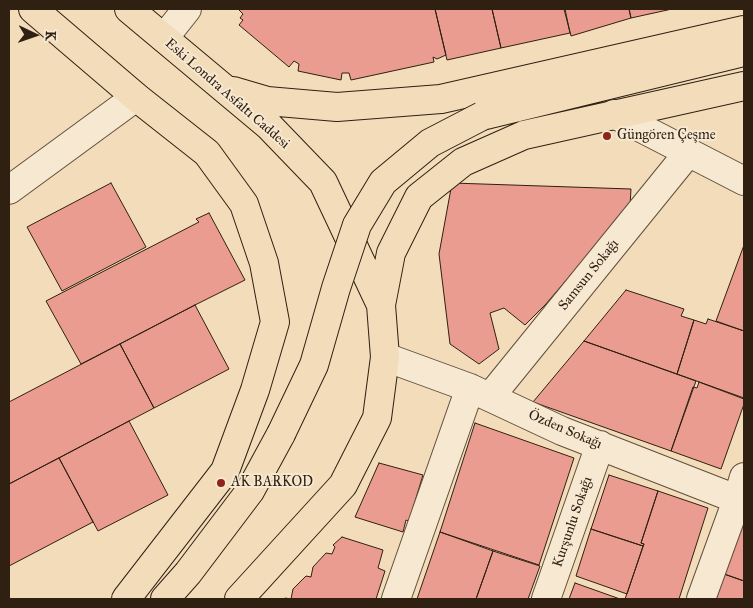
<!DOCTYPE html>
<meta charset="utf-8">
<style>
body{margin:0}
#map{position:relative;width:753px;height:608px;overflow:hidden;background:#f2dcba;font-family:"IM FELL Great Primer",serif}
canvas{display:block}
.frame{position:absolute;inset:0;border:10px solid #2f2012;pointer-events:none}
.north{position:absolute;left:10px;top:10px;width:50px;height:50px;-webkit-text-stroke:4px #f7e8d2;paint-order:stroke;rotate:93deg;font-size:14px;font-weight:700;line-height:20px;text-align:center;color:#2f2012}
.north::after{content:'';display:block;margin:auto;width:18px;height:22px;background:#2f2012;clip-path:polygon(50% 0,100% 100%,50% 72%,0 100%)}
</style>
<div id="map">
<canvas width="753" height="608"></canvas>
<div class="frame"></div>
<div class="north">K</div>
</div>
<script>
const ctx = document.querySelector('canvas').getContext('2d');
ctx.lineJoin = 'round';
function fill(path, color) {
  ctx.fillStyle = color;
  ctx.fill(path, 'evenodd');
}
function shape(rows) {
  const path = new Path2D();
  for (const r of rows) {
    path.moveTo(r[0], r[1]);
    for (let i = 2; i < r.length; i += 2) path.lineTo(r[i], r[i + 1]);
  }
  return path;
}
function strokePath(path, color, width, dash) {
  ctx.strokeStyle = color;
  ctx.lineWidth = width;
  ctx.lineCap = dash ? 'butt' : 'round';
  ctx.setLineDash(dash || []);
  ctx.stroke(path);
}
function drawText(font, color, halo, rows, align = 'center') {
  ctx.font = font + ' "IM FELL Great Primer",serif';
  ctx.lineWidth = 4;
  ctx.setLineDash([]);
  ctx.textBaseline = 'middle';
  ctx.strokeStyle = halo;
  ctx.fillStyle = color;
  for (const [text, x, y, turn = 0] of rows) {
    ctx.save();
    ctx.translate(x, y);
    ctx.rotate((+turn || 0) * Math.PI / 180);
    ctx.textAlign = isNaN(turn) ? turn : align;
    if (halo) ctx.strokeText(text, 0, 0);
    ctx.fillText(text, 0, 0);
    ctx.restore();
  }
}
const building = shape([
 [238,9,435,9,446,55,437,59,433,57,434,62,351,80,349,73,342,73,341,80,298,71,299,64,294,61,289,67,239,25,243,20,240,18,243,14,238,9],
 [435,9,492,9,501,48,447,60,435,9],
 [492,9,565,9,570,33,501,48,492,9],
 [564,9,629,9,631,18,571,36,564,9],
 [629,9,672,9,631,18,629,9],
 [111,183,146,247,62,291,27,227,111,183],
 [452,183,631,189,630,206,545,305,525,325,504,308,490,313,499,349,479,364,450,344,439,254,452,183],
 [209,213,245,280,195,305,81,364,46,301,199,222,196,219,209,213],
 [744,245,744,331,716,321,744,245],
 [626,290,684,309,681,316,694,320,677,374,584,341,626,290],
 [195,305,229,369,154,408,120,344,195,305],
 [708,319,744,331,744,398,677,374,694,320,706,324,708,319],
 [584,341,696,381,671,451,533,402,584,341],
 [120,344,154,408,9,484,9,402,120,344],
 [699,382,744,399,744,404,721,469,671,451,693,387,697,388,699,382],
 [129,421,168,495,98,531,59,458,129,421],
 [475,423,574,458,539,565,440,532,475,423],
 [59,458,93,522,9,566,9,484,59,458],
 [379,463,423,475,409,521,406,520,403,532,355,517,379,463],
 [609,475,658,491,641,543,644,544,643,546,591,529,609,475],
 [658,491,708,508,679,599,625,599,644,544,641,543,658,491],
 [744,519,744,581,724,574,744,519],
 [591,529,643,546,627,594,576,576,591,529],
 [440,532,493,551,476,599,417,599,440,532],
 [342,537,383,550,378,568,385,571,376,599,284,599,285,598,291,599,293,589,306,576,311,577,313,567,326,553,332,554,335,547,333,545,342,537],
 [493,551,540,566,528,599,476,599,493,551],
 [724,574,744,581,744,599,716,599,724,574],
 [575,583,620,599,569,599,575,583]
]);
const minor = shape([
 [164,38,187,9],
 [614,114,744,181],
 [9,190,136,97],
 [385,357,470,388,562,431,744,502],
 [490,397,688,153],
 [396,599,470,388],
 [546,599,600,445],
 [701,599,737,500,744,477]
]);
const major = shape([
 [33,9,136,97,207,153,244,204,264,263,275,322,255,390,225,471,126,599],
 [129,9,269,126,323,182,381,305,385,357,377,418,343,485,239,599],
 [233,91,267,101,337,107,441,99,744,30],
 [482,116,744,52],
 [381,305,391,253,419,197,463,162,524,135,744,86],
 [165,599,188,573,250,491,281,434]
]);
const majorBridge = shape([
 [281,434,314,365,336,288,357,225,383,182,430,143,482,116]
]);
const markers = [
 [607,136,5,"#8f2418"],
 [221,483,5,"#8f2418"]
];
const streetNames = [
 ["Eski Londra Asfaltı Caddesi",227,94,41],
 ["Samsun Sokağı",589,275,-51],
 ["Özden Sokağı",565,430,23],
 ["Kurşunlu Sokağı",573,522,-71]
];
const poiNames = [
 ["Güngören Çeşme",617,136],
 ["AK BARKOD",231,483]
];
fill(building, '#e99c8f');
strokePath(building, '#2f2012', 1);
strokePath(minor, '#604f3c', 30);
strokePath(major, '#2f2012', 30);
strokePath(minor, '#f7e8d2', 28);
strokePath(major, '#f2dcba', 28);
strokePath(majorBridge, '#2f2012', 30, []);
strokePath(majorBridge, '#f2dcba', 28);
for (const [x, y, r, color] of markers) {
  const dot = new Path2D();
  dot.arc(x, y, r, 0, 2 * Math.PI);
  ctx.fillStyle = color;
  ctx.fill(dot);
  strokePath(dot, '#f7e8d2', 2);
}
drawText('14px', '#2f2012', '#f7e8d2', streetNames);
drawText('14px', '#2f2012', '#f7e8d2', poiNames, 'left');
</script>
